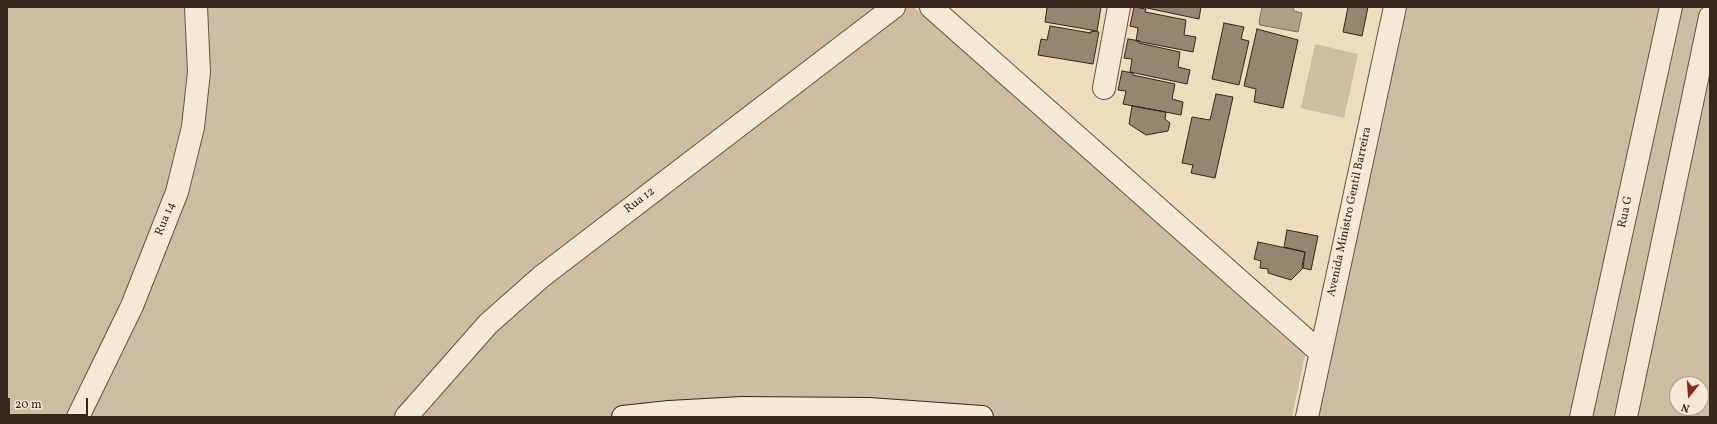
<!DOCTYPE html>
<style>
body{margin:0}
#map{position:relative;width:1717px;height:424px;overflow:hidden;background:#edddbd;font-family:Vollkorn,serif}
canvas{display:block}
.frame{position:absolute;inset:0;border:8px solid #37261b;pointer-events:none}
.north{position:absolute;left:1669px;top:376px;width:40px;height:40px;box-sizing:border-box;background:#f3e9d4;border:1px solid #a89b8a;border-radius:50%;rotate:197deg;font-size:11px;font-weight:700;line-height:16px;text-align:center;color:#37261b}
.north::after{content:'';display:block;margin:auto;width:14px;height:18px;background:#8f2418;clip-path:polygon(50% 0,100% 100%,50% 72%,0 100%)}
.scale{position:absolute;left:8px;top:398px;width:80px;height:18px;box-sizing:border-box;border:2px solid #37261b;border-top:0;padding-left:5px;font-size:12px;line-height:14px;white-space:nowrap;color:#37261b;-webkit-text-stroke:3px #f3e9d4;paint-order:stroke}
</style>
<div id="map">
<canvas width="1717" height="424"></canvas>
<div class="frame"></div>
<div class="north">N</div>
<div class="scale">20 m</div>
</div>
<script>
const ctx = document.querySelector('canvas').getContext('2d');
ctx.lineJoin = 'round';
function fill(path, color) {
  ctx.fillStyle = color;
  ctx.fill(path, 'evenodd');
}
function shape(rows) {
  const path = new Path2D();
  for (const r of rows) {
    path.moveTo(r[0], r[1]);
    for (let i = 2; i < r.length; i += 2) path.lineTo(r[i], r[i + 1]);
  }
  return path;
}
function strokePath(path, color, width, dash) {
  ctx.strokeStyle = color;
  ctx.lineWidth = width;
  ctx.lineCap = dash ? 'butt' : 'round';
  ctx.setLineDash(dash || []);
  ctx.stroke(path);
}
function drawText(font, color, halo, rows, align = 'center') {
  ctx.font = font + ' Vollkorn,serif';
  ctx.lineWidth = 3.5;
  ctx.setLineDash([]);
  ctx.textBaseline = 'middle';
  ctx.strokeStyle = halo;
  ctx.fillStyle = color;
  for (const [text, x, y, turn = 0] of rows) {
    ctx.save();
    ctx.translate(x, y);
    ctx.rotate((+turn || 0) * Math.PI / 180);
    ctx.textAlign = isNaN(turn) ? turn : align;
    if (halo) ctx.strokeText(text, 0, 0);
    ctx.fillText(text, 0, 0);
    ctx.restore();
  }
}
const green = shape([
 [7,7,914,7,1305,355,1292,417,7,417],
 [1405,7,1710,7,1710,417,1318,417],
 [1677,384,1701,384,1701,408,1677,408],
 [1315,44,1358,54,1344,118,1301,108]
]);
const water = shape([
 [1262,7,1293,7,1294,11,1302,13,1298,32,1260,25,1259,22,1262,7]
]);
const building = shape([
 [1052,7,1101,7,1097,31,1045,22,1047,8,1052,7],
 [1134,7,1146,9,1145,12,1186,20,1184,35,1196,37,1193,52,1136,41,1138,28,1130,26,1134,7],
 [1142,7,1201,7,1199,19,1142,7],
 [1348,7,1368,7,1362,36,1343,32,1348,7],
 [1224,23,1244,27,1241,39,1249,41,1239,85,1212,79,1224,23],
 [1050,26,1091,33,1091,31,1099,32,1093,64,1038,55,1041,39,1047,40,1050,26],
 [1257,29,1298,40,1283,108,1254,102,1256,89,1244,86,1257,29],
 [1128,39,1140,41,1139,43,1180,52,1178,67,1190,70,1187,84,1130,72,1132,59,1124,58,1128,39],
 [1122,71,1133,73,1133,75,1175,84,1172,99,1183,102,1181,115,1123,104,1126,91,1118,90,1122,71],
 [1216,94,1233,97,1215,178,1191,173,1193,165,1182,163,1192,117,1210,120,1216,94],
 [1132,106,1166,112,1165,119,1170,123,1168,131,1146,135,1129,124,1132,106],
 [1287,230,1318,236,1311,270,1303,268,1302,266,1305,252,1284,247,1287,230],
 [1258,242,1305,252,1303,268,1291,280,1268,273,1268,269,1260,268,1261,261,1254,259,1258,242]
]);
const street = shape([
 [931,7,1320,352],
 [1104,88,1119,7],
 [78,417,132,306,177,192,193,127,199,72,196,7],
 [406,417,488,324,541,277,894,7],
 [1307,417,1395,7],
 [1581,417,1671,7],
 [1626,417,1710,17]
]);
const secondary = shape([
 [623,417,669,412,742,408,869,409,982,417]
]);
const streetNames = [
 ["Rua 12",640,201,-37],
 ["Avenida Ministro Gentil Barreira",1350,212,-78],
 ["Rua G",1626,212,-78],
 ["Rua 14",166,219,-68]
];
fill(green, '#cebea1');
fill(water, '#af9f86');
strokePath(water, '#7f6f5b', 1);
fill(building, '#96856f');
strokePath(building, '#37261b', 1);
strokePath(street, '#645444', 24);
strokePath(secondary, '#37261b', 24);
strokePath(street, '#f3e9d4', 22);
strokePath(secondary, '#f3e9d4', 22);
drawText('12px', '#37261b', '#f3e9d4', streetNames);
</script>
